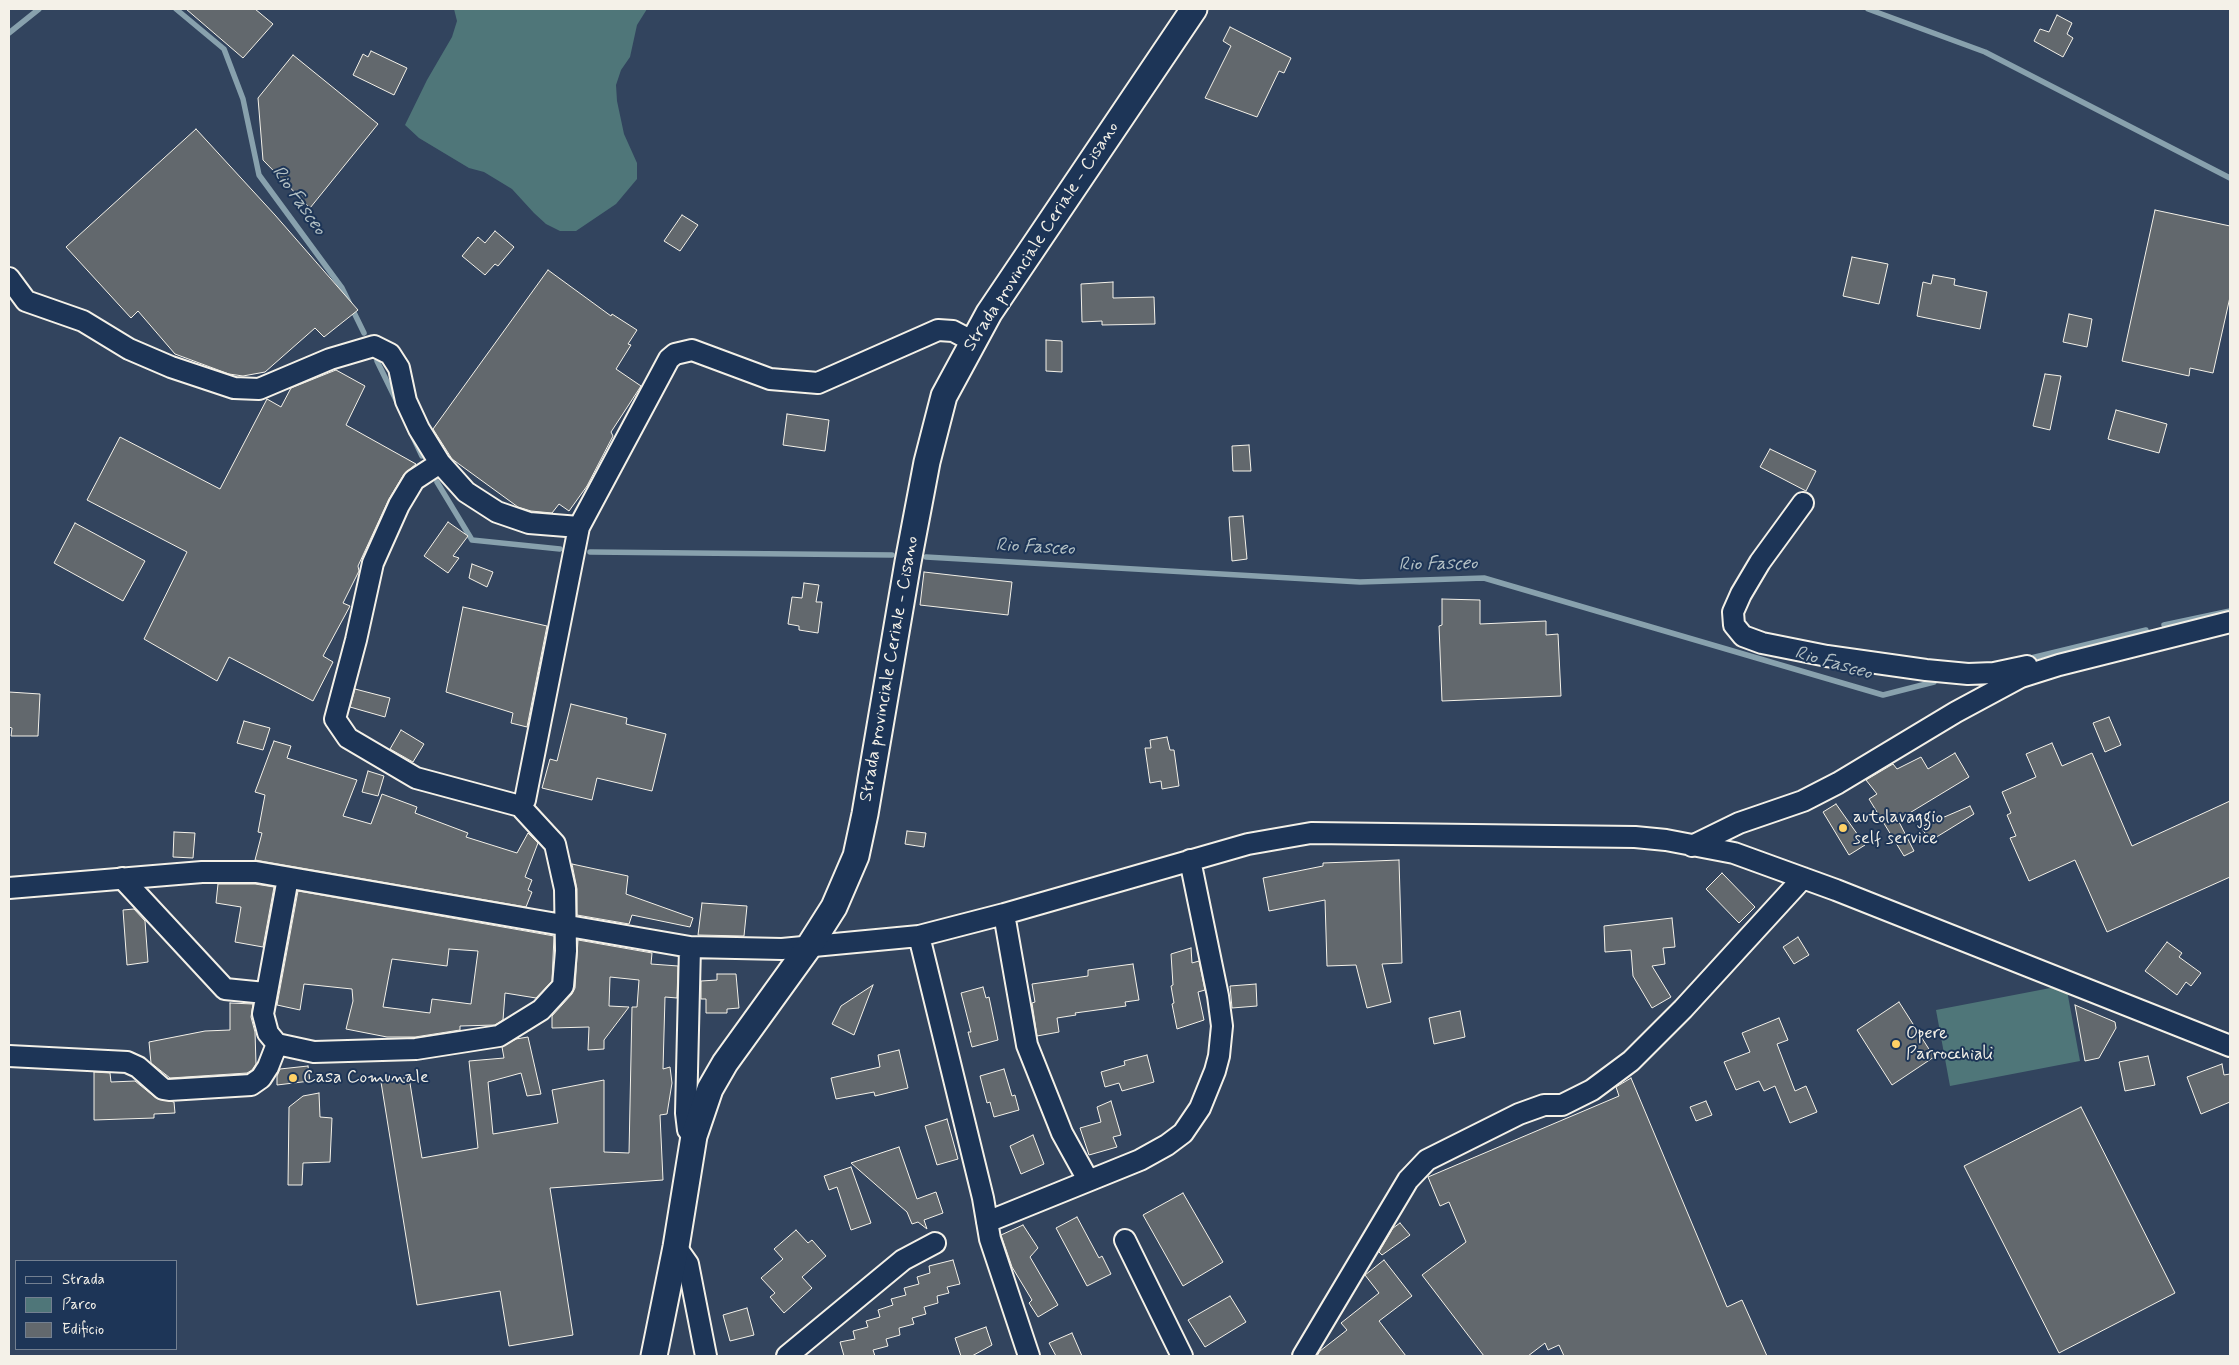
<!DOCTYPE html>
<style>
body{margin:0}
#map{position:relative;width:2239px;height:1365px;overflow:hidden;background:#32445e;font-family:Mynerve,sans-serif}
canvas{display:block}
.frame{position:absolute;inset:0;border:10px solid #f4f1e8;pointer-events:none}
.legend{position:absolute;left:15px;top:1260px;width:162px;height:90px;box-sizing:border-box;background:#1d3557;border:1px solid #738091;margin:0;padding:6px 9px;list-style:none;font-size:15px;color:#f4f1e8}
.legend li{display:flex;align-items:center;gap:10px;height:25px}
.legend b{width:25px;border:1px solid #738091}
</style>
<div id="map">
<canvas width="2239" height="1365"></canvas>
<div class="frame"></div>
<ul class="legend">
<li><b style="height:6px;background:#1d3557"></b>Strada</li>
<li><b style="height:14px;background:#4f7679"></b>Parco</li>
<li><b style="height:14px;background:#62686d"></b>Edificio</li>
</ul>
</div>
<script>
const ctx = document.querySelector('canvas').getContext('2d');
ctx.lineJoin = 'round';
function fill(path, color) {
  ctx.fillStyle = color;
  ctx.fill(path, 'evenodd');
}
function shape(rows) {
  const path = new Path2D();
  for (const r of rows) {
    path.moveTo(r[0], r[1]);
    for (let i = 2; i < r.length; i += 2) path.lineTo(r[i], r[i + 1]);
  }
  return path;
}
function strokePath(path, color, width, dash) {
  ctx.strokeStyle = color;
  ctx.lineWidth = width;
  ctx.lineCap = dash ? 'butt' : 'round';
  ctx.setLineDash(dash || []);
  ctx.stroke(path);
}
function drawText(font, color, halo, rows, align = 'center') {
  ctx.font = font + ' Mynerve,sans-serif';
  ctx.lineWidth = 4;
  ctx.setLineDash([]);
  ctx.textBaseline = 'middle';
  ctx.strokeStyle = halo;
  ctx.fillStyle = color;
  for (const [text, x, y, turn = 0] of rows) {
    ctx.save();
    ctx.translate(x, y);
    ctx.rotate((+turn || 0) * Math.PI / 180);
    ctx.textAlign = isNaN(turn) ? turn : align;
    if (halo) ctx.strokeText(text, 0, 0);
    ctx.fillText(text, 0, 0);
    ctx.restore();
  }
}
const green = shape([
 [454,9,647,9,637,25,630,57,621,70,616,85,617,101,624,134,637,163,637,179,616,204,576,231,560,231,546,224,534,213,512,189,484,172,469,168,419,138,405,125,427,80,452,37,457,21],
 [2066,985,2080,1061,1950,1086,1936,1010]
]);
const stream = shape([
 [176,9,224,49,243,99,259,175,342,288,364,333],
 [1868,9,1985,52,2230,178],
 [9,33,39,9],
 [377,361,399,406],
 [413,437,422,456],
 [437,482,472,540,560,549],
 [590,552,892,555],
 [926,557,1360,582,1484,578,1883,695,1934,682],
 [2164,625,2230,611],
 [2027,659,2146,630]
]);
const building = shape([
 [186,9,255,9,273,24,243,58,186,9],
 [2057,15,2072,23,2067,34,2073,38,2063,57,2034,41,2040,29,2049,32,2057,15],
 [1230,27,1291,58,1284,73,1279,71,1257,117,1205,98,1231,46,1223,41,1230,27],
 [371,51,407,68,394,95,353,75,363,54,368,57,371,51],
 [293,55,378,124,310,208,263,160,258,98,293,55],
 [196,129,275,215,358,310,324,337,315,328,265,372,243,376,229,374,175,354,138,311,131,318,66,247,196,129],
 [2155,210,2230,226,2230,297,2213,373,2190,368,2189,376,2122,361,2155,210],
 [682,215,698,225,680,251,664,241,682,215],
 [495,231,514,247,498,266,495,264,485,275,462,256,478,237,485,243,495,231],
 [1852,257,1888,264,1879,304,1843,296,1852,257],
 [548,270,611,316,612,314,637,330,628,344,631,345,616,369,641,386,611,432,613,436,587,486,569,511,559,504,552,513,531,511,518,507,452,459,433,429,548,270],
 [1933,275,1955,279,1954,285,1987,292,1980,329,1917,316,1923,282,1931,284,1933,275],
 [1113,282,1113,298,1154,297,1155,324,1102,325,1102,321,1082,322,1081,284,1113,282],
 [2069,314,2092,319,2087,347,2063,342,2069,314],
 [1046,340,1062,341,1062,372,1046,371,1046,340],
 [336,370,365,386,346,425,416,464,404,474,389,499,358,566,359,571,343,603,350,606,323,656,333,662,313,701,229,657,217,681,144,639,187,552,87,500,120,437,220,489,267,399,281,407,291,388,336,370],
 [2045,374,2061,376,2050,430,2033,426,2045,374],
 [2116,410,2167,424,2159,453,2108,439,2116,410],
 [787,414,829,420,825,451,783,445,787,414],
 [1249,445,1251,471,1233,471,1232,446,1249,445],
 [1770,449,1816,471,1806,491,1760,467,1770,449],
 [1243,516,1247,559,1232,561,1229,517,1243,516],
 [448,522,468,536,453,556,459,558,448,573,424,556,448,522],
 [75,523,145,561,123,601,54,563,75,523],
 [472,564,493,572,487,587,469,578,472,564],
 [924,572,1012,582,1008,615,920,605,924,572],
 [804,583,819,585,816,602,822,602,818,633,799,630,799,626,788,624,792,597,802,598,804,583],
 [1442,599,1480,600,1480,624,1546,621,1546,635,1558,634,1561,696,1442,701,1439,626,1442,625,1442,599],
 [463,607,547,626,527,727,511,723,513,713,446,692,463,607],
 [355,689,390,698,385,717,350,707,355,689],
 [9,692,40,694,38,736,11,736,12,728,9,727,9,692],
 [571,704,627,718,626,724,666,734,652,791,597,778,592,800,542,788,550,759,557,761,571,704],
 [2109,717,2121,745,2105,752,2093,723,2109,717],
 [244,721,270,728,263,750,237,743,244,721],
 [401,730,424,744,413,762,390,749,401,730],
 [1167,737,1170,750,1174,750,1179,786,1162,789,1161,781,1150,783,1145,748,1151,748,1150,740,1167,737],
 [274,741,291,746,287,758,357,780,343,816,371,824,382,794,417,807,415,813,468,833,466,837,517,853,528,833,538,843,525,877,532,880,528,890,532,892,526,907,255,860,262,833,258,832,265,795,255,792,274,741],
 [2052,743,2062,766,2092,753,2132,846,2230,801,2230,877,2107,932,2075,860,2029,881,2010,838,2016,836,2007,815,2011,813,2002,792,2036,777,2026,754,2052,743],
 [1955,753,1969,777,1898,820,1914,851,1904,856,1869,799,1877,794,1866,780,1893,764,1897,769,1921,757,1928,769,1955,753],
 [368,771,384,776,378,796,362,792,368,771],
 [1836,804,1865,845,1849,855,1823,812,1836,804],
 [1970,806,1974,814,1930,841,1921,827,1970,806],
 [907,831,926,833,924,847,905,844,907,831],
 [174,832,195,833,193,858,173,857,174,832],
 [1399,860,1402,963,1382,964,1391,1002,1367,1008,1356,965,1327,966,1325,900,1269,911,1263,878,1323,866,1323,863,1399,860],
 [572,864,628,876,626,894,693,918,690,927,632,915,629,924,577,915,577,889,572,864],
 [1722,873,1755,907,1739,923,1706,889,1722,873],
 [218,884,255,884,274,887,263,947,235,942,241,907,216,903,218,884],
 [298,891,554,936,552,981,536,998,505,993,503,1020,495,1025,460,1026,460,1030,415,1037,387,1037,346,1029,353,1001,352,989,304,984,300,1010,277,1005,298,891],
 [449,949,478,951,471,1004,432,999,430,1013,383,1007,392,959,447,966,449,949],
 [702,903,747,906,744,936,698,935,702,903],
 [134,909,145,921,148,962,127,965,123,910,134,909],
 [1672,918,1675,947,1663,948,1665,964,1652,966,1671,997,1652,1008,1633,976,1631,950,1605,952,1604,926,1672,918],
 [1798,937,1809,955,1794,964,1783,947,1798,937],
 [578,940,652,953,651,964,678,966,677,998,665,997,663,1069,670,1067,672,1083,667,1114,660,1115,663,1180,550,1188,573,1335,509,1346,500,1291,417,1305,381,1082,409,1077,422,1158,478,1148,469,1061,504,1058,502,1047,516,1039,528,1037,541,1094,527,1096,521,1073,488,1082,493,1134,558,1123,552,1090,604,1080,604,1152,629,1153,632,1007,637,1007,639,980,610,977,609,1006,629,1007,604,1040,604,1049,588,1050,589,1027,552,1028,552,1016,572,994,575,988,578,940],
 [2167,942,2182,953,2179,957,2201,973,2191,986,2186,982,2177,995,2145,971,2167,942],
 [1191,948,1192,963,1199,961,1205,990,1198,992,1204,1020,1177,1029,1172,1004,1174,1003,1171,986,1173,985,1171,954,1191,948],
 [1133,964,1139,1000,1125,1002,1126,1006,1075,1013,1076,1015,1057,1018,1059,1032,1037,1036,1032,1003,1035,1002,1032,984,1088,976,1088,970,1133,964],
 [717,974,736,974,739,1008,727,1009,727,1013,706,1013,706,999,701,999,701,981,717,980,717,974],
 [1256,984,1257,1006,1232,1008,1230,986,1256,984],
 [873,985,854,1035,832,1024,841,1006,873,985],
 [983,987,986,998,989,997,998,1040,972,1047,968,1032,971,1032,961,993,983,987],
 [1899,1002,1934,1057,1892,1085,1857,1030,1899,1002],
 [230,1003,253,1004,251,1017,255,1032,256,1064,252,1070,247,1073,170,1078,151,1063,149,1042,205,1031,230,1030,230,1003],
 [2075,1005,2115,1022,2116,1028,2099,1058,2085,1061,2075,1005],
 [1460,1011,1465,1037,1434,1044,1429,1018,1460,1011],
 [1779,1018,1788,1040,1777,1044,1795,1091,1806,1086,1817,1112,1790,1123,1775,1086,1764,1091,1759,1081,1736,1090,1724,1062,1750,1052,1742,1033,1779,1018],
 [899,1050,908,1088,875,1096,874,1092,836,1099,831,1078,880,1067,878,1055,899,1050],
 [1147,1055,1154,1082,1122,1091,1119,1083,1105,1087,1101,1072,1125,1065,1124,1061,1147,1055],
 [2148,1056,2155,1085,2125,1091,2119,1062,2148,1056],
 [2222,1064,2224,1075,2230,1074,2230,1102,2201,1114,2187,1077,2222,1064],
 [308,1066,310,1081,277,1085,277,1076,280,1069,308,1066],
 [1004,1069,1012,1096,1015,1095,1019,1110,994,1117,990,1102,987,1103,980,1076,1004,1069],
 [94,1072,110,1073,111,1082,135,1081,156,1098,174,1102,175,1113,154,1114,154,1118,94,1120,94,1072],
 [1631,1078,1727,1307,1742,1300,1767,1356,1564,1356,1559,1345,1548,1350,1545,1343,1528,1356,1484,1356,1422,1275,1466,1242,1449,1202,1440,1206,1428,1177,1619,1096,1616,1087,1631,1078],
 [319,1093,320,1117,332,1118,330,1162,303,1163,302,1185,288,1185,289,1107,303,1096,319,1093],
 [1111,1101,1121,1135,1113,1137,1117,1147,1089,1155,1080,1128,1101,1122,1097,1107,1111,1101],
 [1706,1101,1712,1115,1696,1121,1690,1107,1706,1101],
 [2081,1107,2175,1293,2059,1353,1964,1166,2081,1107],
 [947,1119,958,1159,937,1165,925,1126,947,1119],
 [1033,1135,1044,1164,1021,1174,1010,1146,1033,1135],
 [899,1147,917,1199,936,1192,943,1213,924,1220,927,1229,918,1222,912,1224,907,1212,851,1163,899,1147],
 [851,1167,871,1223,851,1230,837,1187,829,1190,824,1176,851,1167],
 [1183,1193,1223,1262,1183,1286,1143,1215,1183,1193],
 [1077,1217,1099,1258,1102,1256,1111,1274,1087,1286,1056,1228,1077,1217],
 [1400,1223,1410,1235,1382,1255,1379,1252,1393,1228,1400,1223],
 [1023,1225,1038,1248,1030,1257,1058,1305,1038,1317,1029,1303,1032,1300,1012,1267,1001,1235,1023,1225],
 [796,1230,808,1243,812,1240,826,1256,802,1277,812,1288,784,1313,770,1297,775,1293,761,1278,783,1259,774,1249,796,1230],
 [953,1260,960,1284,947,1287,949,1293,937,1296,938,1303,924,1307,926,1314,912,1318,914,1324,899,1328,900,1335,886,1339,888,1346,873,1350,875,1356,844,1356,840,1342,855,1339,853,1331,868,1327,866,1321,880,1317,878,1310,893,1305,891,1299,906,1295,904,1288,919,1284,917,1277,930,1273,929,1266,953,1260],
 [1384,1260,1412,1296,1379,1321,1406,1356,1317,1356,1320,1351,1347,1330,1341,1323,1379,1293,1365,1275,1384,1260],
 [1230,1296,1246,1322,1205,1347,1188,1320,1230,1296],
 [747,1308,754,1335,730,1341,723,1315,747,1308],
 [986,1327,992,1345,972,1356,961,1356,955,1338,986,1327],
 [1072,1333,1082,1356,1056,1356,1049,1343,1072,1333]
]);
const minor = shape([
 [9,278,26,301,83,321,129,349,171,367,234,388,259,389,330,359,374,346,390,354,399,368,406,401,419,429,440,463,466,492,497,512,529,523,579,527],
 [440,463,414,480,399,505,373,563,356,640,335,719,348,738,416,778,520,806,525,800,579,527,669,359,675,354,692,350,770,379,818,383,938,330,953,331,972,341],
 [1803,503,1760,562,1741,594,1733,612,1734,625,1743,636,1762,643,1827,656,1926,670,1968,674,1994,673,2027,666],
 [1692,846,1739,823,1803,801,1838,783,1956,712,2021,677,2059,665,2230,622],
 [122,878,225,989,265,993],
 [288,878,263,1014,268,1033,277,1044,314,1052,416,1049,499,1036,541,1010,563,986,566,951,565,889,555,844,520,806],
 [9,888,202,872,256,872,690,947,782,949,919,936,1004,914,1248,844,1311,833,1635,837,1666,840,1734,853,1836,890,2230,1046],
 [1004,914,1027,1045,1062,1133,1088,1180],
 [919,936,983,1198,990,1239,1029,1356],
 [690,947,686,1113,688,1130,694,1136],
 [9,1056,127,1062,138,1067,163,1089,169,1090,251,1085,261,1078,268,1067,277,1044],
 [987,1222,1140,1160,1167,1145,1183,1133,1200,1108,1215,1071,1219,1056,1222,1026,1218,996,1190,860],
 [1125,1240,1182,1356],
 [676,1247,688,1264,706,1356],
 [787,1356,903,1260,935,1243],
 [1303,1356,1408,1180,1427,1160,1519,1114,1544,1105,1562,1105,1592,1090,1631,1061,1683,1009,1803,878]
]);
const major = shape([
 [654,1356,676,1247,694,1136,710,1089,725,1063,808,948,834,907,856,856,865,814,908,562,927,462,944,396,989,313,1194,9]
]);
const markers = [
 [1843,828,5,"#ffd166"],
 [1896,1044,5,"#ffd166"],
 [293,1078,5,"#ffd166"]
];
const streetNames = [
 ["Strada provinciale Ceriale - Cisano",1042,237,-57],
 ["Strada provinciale Ceriale - Cisano",890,669,-80]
];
const poiNames = [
 ["autolavaggio",1853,818],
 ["self service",1853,839],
 ["Opere",1906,1034],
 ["Parrocchiali",1906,1055],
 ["Casa Comunale",303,1078]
];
const waterNames = [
 ["Rio Fasceo",298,201,55],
 ["Rio Fasceo",1035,548,3],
 ["Rio Fasceo",1438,565,-1],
 ["Rio Fasceo",1833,664,16]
];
fill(green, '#4f7679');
strokePath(stream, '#88a1ad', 5.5);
fill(building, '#62686d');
strokePath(building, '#f4f1e8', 1);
strokePath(minor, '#f4f1e8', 24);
strokePath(major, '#f4f1e8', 29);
strokePath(minor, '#1d3557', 20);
strokePath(major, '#1d3557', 25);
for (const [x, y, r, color] of markers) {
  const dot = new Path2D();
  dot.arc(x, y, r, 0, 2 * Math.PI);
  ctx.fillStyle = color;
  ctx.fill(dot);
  strokePath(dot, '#1d3557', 2);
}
drawText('18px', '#f4f1e8', '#1d3557', streetNames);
drawText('18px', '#f4f1e8', '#1d3557', poiNames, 'left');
drawText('italic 19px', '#b5c2c5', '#1d3557', waterNames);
</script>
